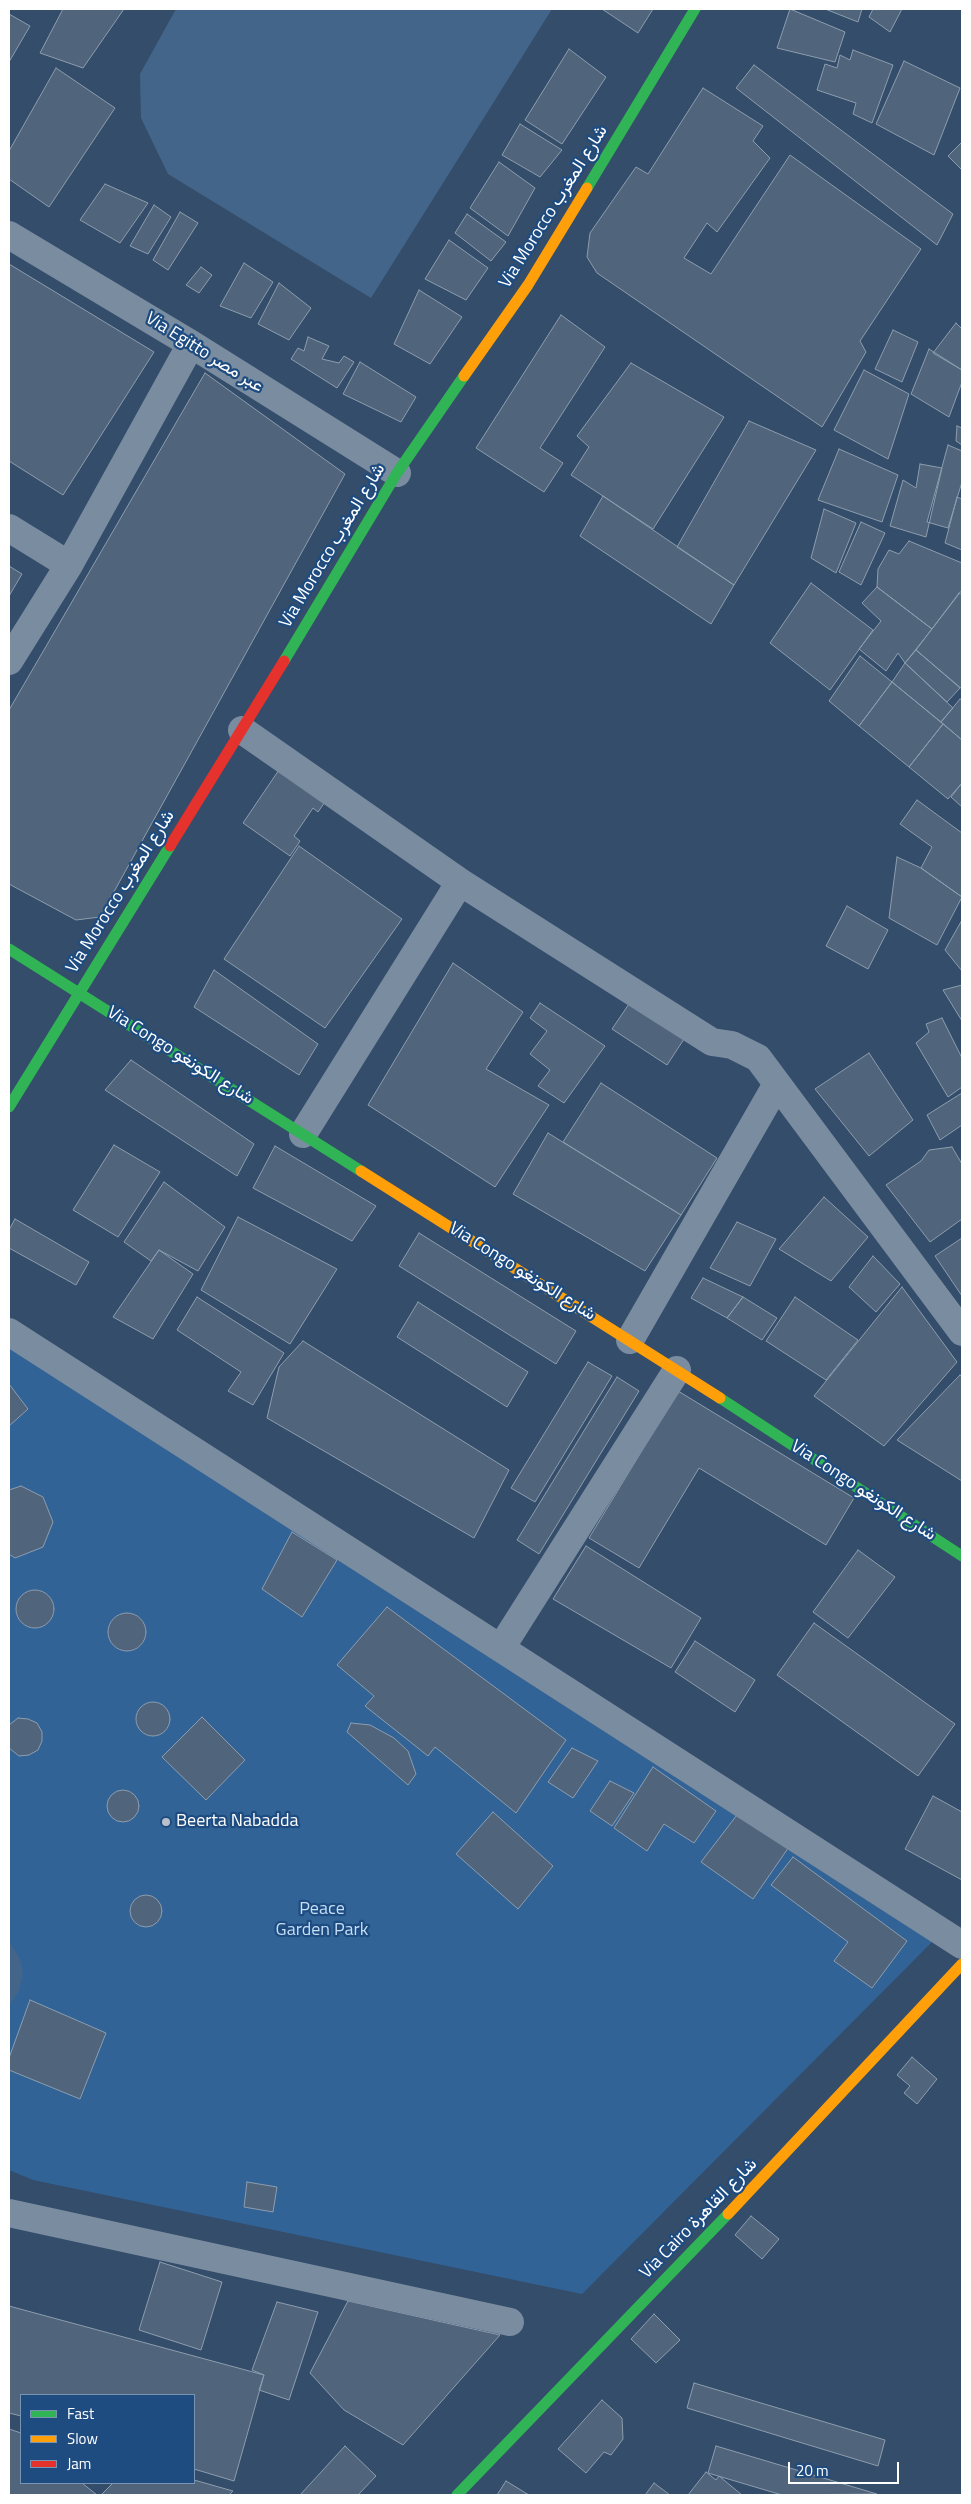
<!DOCTYPE html>
<meta charset="utf-8">
<style>
body{margin:0}
#map{position:relative;width:971px;height:2504px;overflow:hidden;background:#344d6a;font-family:"Titillium Web",sans-serif}
canvas{display:block}
.frame{position:absolute;inset:0;border:10px solid #fff;pointer-events:none}
.legend{position:absolute;left:20px;top:2394px;width:175px;height:90px;box-sizing:border-box;background:#1e4c80;border:1px solid #7894b3;margin:0;padding:6px 9px;list-style:none;font-size:15px;color:#fff}
.legend li{display:flex;align-items:center;gap:10px;height:25px}
.legend b{width:25px;border:1px solid #7894b3}
.scale{position:absolute;left:788px;top:2462px;width:111px;height:22px;box-sizing:border-box;border:2px solid #fff;border-top:0;padding-left:6px;font-size:15px;line-height:18px;white-space:nowrap;color:#fff;-webkit-text-stroke:4px #1e4c80;paint-order:stroke}
</style>
<div id="map">
<canvas width="971" height="2504"></canvas>
<div class="frame"></div>
<ul class="legend">
<li><b style="height:6px;background:#30b455"></b>Fast</li>
<li><b style="height:6px;background:#ff9f0a"></b>Slow</li>
<li><b style="height:6px;background:#e5322d"></b>Jam</li>
</ul>
<div class="scale">20 m</div>
</div>
<script>
const ctx = document.querySelector('canvas').getContext('2d');
ctx.lineJoin = 'round';
function fill(path, color) {
  ctx.fillStyle = color;
  ctx.fill(path, 'evenodd');
}
function shape(rows) {
  const path = new Path2D();
  for (const r of rows) {
    if (r.length === 3) {
      path.moveTo(r[0] + r[2], r[1]);
      path.arc(r[0], r[1], r[2], 0, 2 * Math.PI);
      continue;
    }
    path.moveTo(r[0], r[1]);
    for (let i = 2; i < r.length; i += 2) path.lineTo(r[i], r[i + 1]);
  }
  return path;
}
function strokePath(path, color, width, dash) {
  ctx.strokeStyle = color;
  ctx.lineWidth = width;
  ctx.lineCap = dash ? 'butt' : 'round';
  ctx.setLineDash(dash || []);
  ctx.stroke(path);
}
function drawText(font, color, halo, rows, align = 'center') {
  ctx.font = font + ' "Titillium Web",Vazirmatn,sans-serif';
  ctx.lineWidth = 4.5;
  ctx.setLineDash([]);
  ctx.textBaseline = 'middle';
  ctx.strokeStyle = halo;
  ctx.fillStyle = color;
  for (const [text, x, y, turn = 0] of rows) {
    ctx.save();
    ctx.translate(x, y);
    ctx.rotate((+turn || 0) * Math.PI / 180);
    ctx.textAlign = isNaN(turn) ? turn : align;
    if (halo) ctx.strokeText(text, 0, 0);
    ctx.fillText(text, 0, 0);
    ctx.restore();
  }
}
const green = shape([
 [9,1348,932,1942,582,2294,33,2180,9,2170]
]);
const water = shape([
 [176,9,552,9,371,298,168,174,141,118,140,74],
 [9,1941,20,1959,23,1974,19,1991,9,2006]
]);
const building = shape([
 [63,9,124,9,83,68,40,53,63,9],
 [602,9,653,9,638,33,602,9],
 [790,9,845,32,835,62,777,48,790,9],
 [825,9,862,9,858,22,825,9],
 [873,9,902,9,890,32,869,17,873,9],
 [9,14,30,26,9,62,9,14],
 [569,49,606,77,562,144,525,120,569,49],
 [853,50,893,65,872,123,853,114,856,103,817,90,825,64,837,68,840,55,850,60,853,50],
 [904,61,960,88,934,155,876,124,904,61],
 [754,65,953,214,937,245,736,88,754,65],
 [56,68,115,108,49,207,9,179,9,151,56,68],
 [703,88,763,126,753,141,770,158,717,232,707,223,684,258,711,274,790,155,921,249,860,341,866,352,822,427,597,273,587,257,590,233,636,167,648,174,703,88],
 [520,124,562,150,540,177,502,155,520,124],
 [962,142,962,170,948,156,962,142],
 [499,162,535,188,508,236,470,208,499,162],
 [105,184,148,203,120,243,80,220,105,184],
 [154,205,171,217,148,254,130,246,154,205],
 [180,212,198,223,168,270,153,260,180,212],
 [467,214,506,242,491,261,455,233,467,214],
 [449,240,488,268,466,300,425,279,449,240],
 [244,263,273,282,251,318,220,306,244,263],
 [9,264,154,352,63,495,9,461,9,264],
 [201,267,212,275,199,293,186,285,201,267],
 [279,283,311,308,289,340,258,324,279,283],
 [419,290,462,317,430,364,394,344,419,290],
 [561,315,605,347,540,448,563,463,544,492,476,448,561,315],
 [956,323,962,329,962,370,933,353,956,323],
 [893,330,918,342,902,382,875,369,893,330],
 [308,337,329,346,322,359,339,363,344,356,354,362,337,388,291,359,298,348,304,351,308,337],
 [929,349,962,370,962,382,949,417,911,394,929,349],
 [360,362,416,397,401,422,343,394,360,362],
 [631,363,724,417,653,529,571,475,589,447,577,436,631,363],
 [864,370,909,394,888,459,834,430,864,370],
 [205,373,345,474,100,917,76,920,9,884,9,710,205,373],
 [749,421,816,450,734,585,677,547,749,421],
 [957,426,962,428,962,445,956,441,957,426],
 [948,445,962,451,962,482,948,528,927,522,948,445],
 [839,449,898,475,882,522,818,500,839,449],
 [920,464,942,468,926,537,890,526,903,480,916,488,920,464],
 [603,496,734,585,711,624,580,536,603,496],
 [957,497,962,499,962,550,945,543,957,497],
 [824,509,856,523,836,573,811,558,824,509],
 [861,522,885,533,861,585,839,572,861,522],
 [909,541,962,563,962,590,932,629,877,587,878,569,889,550,899,554,909,541],
 [9,566,22,574,9,596,9,566],
 [811,583,873,630,830,690,770,643,811,583],
 [877,587,932,629,905,663,898,653,886,671,859,649,881,621,862,603,877,587],
 [959,593,962,595,962,689,916,650,959,593],
 [916,650,960,688,947,702,905,663,916,650],
 [860,656,892,682,859,726,829,701,860,656],
 [905,663,953,708,941,722,892,682,905,663],
 [892,682,943,724,909,767,859,726,892,682],
 [960,699,962,700,962,740,941,722,960,699],
 [943,724,962,740,962,783,948,799,909,767,943,724],
 [283,764,329,796,318,812,313,808,294,836,300,841,290,856,243,823,283,764],
 [962,783,962,807,951,797,962,783],
 [917,800,962,833,962,897,921,868,932,847,900,824,917,800],
 [299,846,402,919,325,1028,224,959,299,846],
 [897,857,921,868,962,897,937,945,889,918,897,857],
 [847,906,888,930,868,969,826,946,847,906],
 [962,920,962,971,945,950,962,920],
 [453,963,523,1012,486,1069,549,1105,495,1187,368,1105,453,963],
 [214,970,318,1044,299,1075,194,1007,214,970],
 [962,985,962,1021,943,990,962,985],
 [633,998,686,1036,667,1065,612,1029,633,998],
 [540,1003,605,1046,564,1103,538,1086,550,1070,530,1054,547,1031,530,1018,540,1003],
 [942,1018,962,1058,962,1087,948,1097,916,1043,929,1032,926,1024,942,1018],
 [869,1053,913,1120,869,1156,815,1089,869,1053],
 [131,1060,254,1144,237,1176,105,1090,131,1060],
 [601,1083,717,1158,681,1215,563,1142,601,1083],
 [962,1093,962,1125,940,1140,927,1115,962,1093],
 [548,1133,681,1215,645,1271,513,1194,548,1133],
 [114,1145,160,1172,118,1237,73,1210,114,1145],
 [275,1146,376,1206,352,1241,253,1188,275,1146],
 [952,1147,962,1164,962,1219,930,1242,886,1185,921,1161,929,1150,952,1147],
 [164,1182,225,1227,198,1271,159,1250,151,1261,124,1242,164,1182],
 [824,1197,868,1237,831,1281,779,1249,824,1197],
 [238,1217,337,1269,290,1344,201,1290,238,1217],
 [15,1219,89,1262,76,1285,9,1248,9,1230,15,1219],
 [737,1222,776,1239,750,1286,710,1268,737,1222],
 [419,1233,576,1331,556,1364,399,1266,419,1233],
 [962,1238,962,1296,935,1256,962,1238],
 [159,1250,193,1274,153,1339,113,1317,159,1250],
 [873,1256,900,1284,876,1312,849,1287,873,1256],
 [703,1278,743,1297,727,1318,691,1298,703,1278],
 [902,1287,957,1362,884,1446,814,1396,902,1287],
 [197,1297,284,1353,253,1405,228,1391,241,1372,177,1330,197,1297],
 [743,1297,777,1318,762,1340,727,1318,743,1297],
 [795,1297,858,1340,826,1380,766,1341,795,1297],
 [418,1302,528,1372,507,1407,397,1337,418,1302],
 [303,1341,509,1470,474,1538,267,1418,279,1367,303,1341],
 [588,1362,612,1376,535,1502,511,1488,588,1362],
 [960,1375,962,1377,962,1481,897,1440,960,1375],
 [617,1377,639,1391,539,1554,517,1540,617,1377],
 [9,1384,28,1409,9,1426,9,1384],
 [678,1391,854,1498,826,1545,699,1468,639,1568,589,1538,678,1391],
 [21,1486,43,1497,53,1522,43,1547,15,1558,9,1554,9,1490,21,1486],
 [292,1532,337,1560,302,1617,262,1589,292,1532],
 [586,1546,701,1618,671,1668,553,1599,586,1546],
 [858,1550,895,1577,848,1638,813,1612,858,1550],
 [35,1609,19],
 [387,1607,566,1740,516,1813,435,1747,428,1756,365,1706,374,1696,337,1665,387,1607],
 [127,1632,19],
 [814,1623,955,1724,918,1776,777,1675,814,1623],
 [695,1641,755,1680,735,1712,675,1672,695,1641],
 [153,1719,17],
 [202,1717,245,1760,206,1800,162,1757,202,1717],
 [18,1718,28,1719,37,1723,42,1732,42,1741,38,1750,29,1755,19,1756,9,1748,9,1725,18,1718],
 [351,1723,370,1725,394,1738,408,1751,416,1774,408,1785,347,1732,351,1723],
 [572,1748,598,1761,573,1798,548,1782,572,1748],
 [653,1767,716,1811,694,1843,664,1824,647,1851,614,1828,653,1767],
 [610,1781,634,1793,612,1826,590,1811,610,1781],
 [123,1806,16],
 [933,1796,962,1812,962,1880,905,1849,933,1796],
 [740,1811,793,1841,753,1899,701,1862,740,1811],
 [493,1812,553,1866,518,1909,456,1854,493,1812],
 [793,1857,907,1941,872,1988,834,1961,848,1942,771,1885,793,1857],
 [146,1911,16],
 [30,2000,106,2033,80,2099,9,2070,9,2058,30,2000],
 [912,2057,937,2079,917,2104,904,2093,910,2086,897,2075,912,2057],
 [247,2182,277,2187,273,2212,244,2207,247,2182],
 [751,2216,779,2239,762,2259,735,2235,751,2216],
 [160,2262,222,2282,201,2350,139,2330,160,2262],
 [348,2301,500,2335,403,2445,344,2410,310,2373,348,2301],
 [277,2302,318,2312,289,2400,259,2390,264,2375,252,2370,277,2302],
 [9,2306,264,2375,234,2481,194,2469,194,2395,21,2395,21,2416,9,2413,9,2306],
 [654,2314,680,2340,656,2363,631,2339,654,2314],
 [694,2383,885,2440,878,2466,687,2408,694,2383],
 [602,2400,622,2418,623,2439,611,2455,604,2452,586,2473,558,2449,602,2400],
 [9,2429,21,2433,21,2483,82,2483,97,2495,9,2495,9,2429],
 [345,2446,376,2476,358,2495,300,2495,345,2446],
 [716,2446,877,2494,782,2495,708,2473,716,2446],
 [706,2472,716,2480,719,2476,742,2495,688,2495,706,2472],
 [194,2480,233,2491,229,2495,101,2495,113,2483,194,2483,194,2480],
 [506,2481,529,2495,497,2495,506,2481],
 [654,2483,670,2495,645,2495,654,2483]
]);
const street = shape([
 [9,235,191,344,397,473],
 [9,528,69,565],
 [9,661,69,565,191,344],
 [242,730,460,882,712,1042,732,1045,758,1058,962,1332],
 [303,1134,460,882],
 [9,1332,962,1945],
 [630,1340,777,1084],
 [501,1648,677,1370],
 [9,2213,510,2322]
]);
const fast = shape([
 [587,188,695,9],
 [284,661,397,473,464,376],
 [9,949,361,1171],
 [9,1107,170,846],
 [720,1398,962,1556],
 [457,2495,728,2214]
]);
const slow = shape([
 [464,376,528,285,587,188],
 [361,1171,720,1398],
 [728,2214,962,1964]
]);
const jam = shape([
 [170,846,284,661]
]);
const markers = [
 [166,1822,5,"#b8c1cb"]
];
const streetNames = [
 ["Via Morocco شارع المغرب",554,207,-58],
 ["Via Egitto عبر مصر",204,353,32],
 ["Via Morocco شارع المغرب",333,546,-59],
 ["Via Morocco شارع المغرب",121,892,-58],
 ["Via Congo شارع الكونغو",180,1056,32],
 ["Via Congo شارع الكونغو",522,1272,32],
 ["Via Congo شارع الكونغو",863,1491,33],
 ["Via Cairo شارع القاهرة",699,2219,-46]
];
const poiNames = [
 ["Beerta Nabadda",176,1822]
];
const parkNames = [
 ["Peace",322,1910],
 ["Garden Park",322,1931]
];
fill(green, '#316397');
fill(water, '#43658a');
fill(building, '#50647b');
strokePath(building, '#8d9dae', 1);
strokePath(street, '#7a8ca0', 28);
strokePath(fast, '#30b455', 11);
strokePath(slow, '#ff9f0a', 11);
strokePath(jam, '#e5322d', 11);
for (const [x, y, r, color] of markers) {
  const dot = new Path2D();
  dot.arc(x, y, r, 0, 2 * Math.PI);
  ctx.fillStyle = color;
  ctx.fill(dot);
  strokePath(dot, '#1e4c80', 2);
}
drawText('18px', '#fff', '#1e4c80', streetNames);
drawText('18px', '#fff', '#1e4c80', poiNames, 'left');
drawText('18px', '#c6def6', '#1e4c80', parkNames);
</script>
